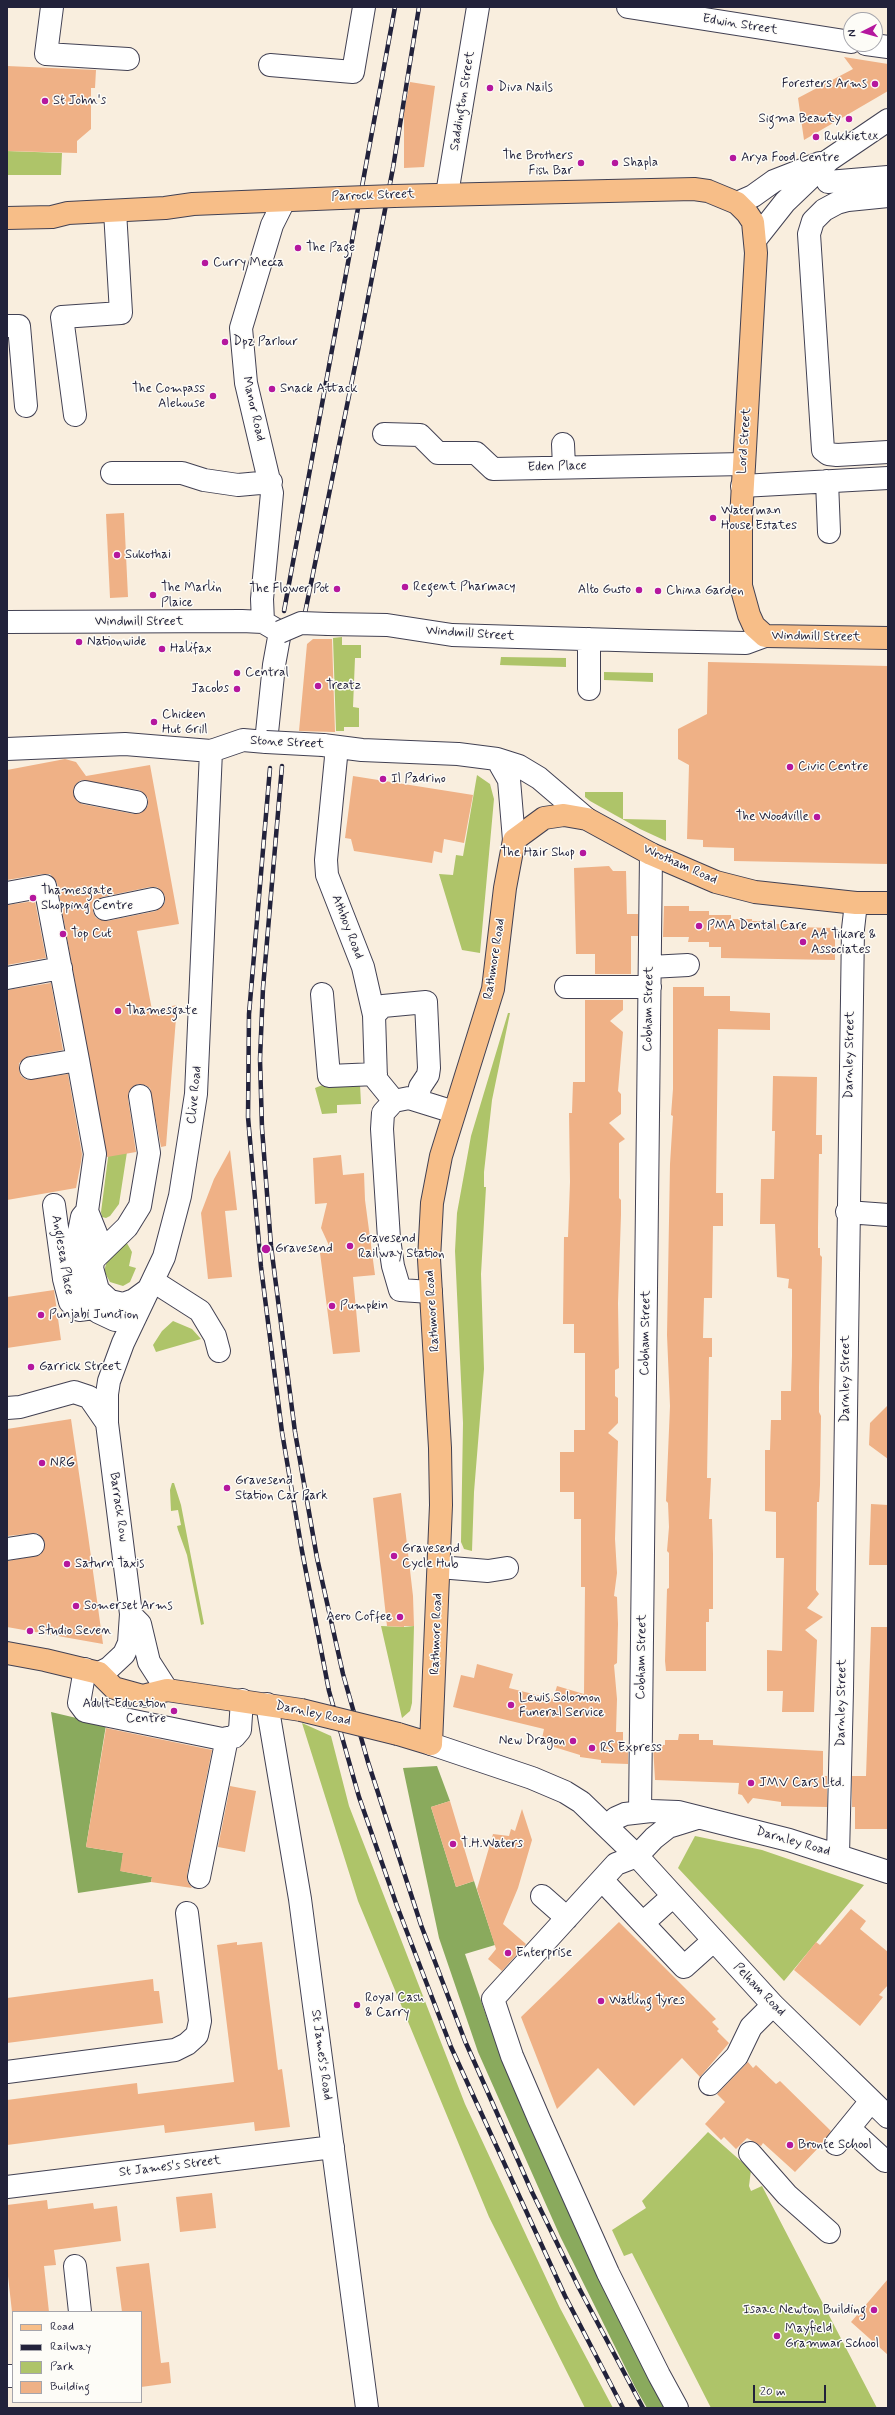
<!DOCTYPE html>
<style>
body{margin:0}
#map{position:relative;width:895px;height:2415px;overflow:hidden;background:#f9eede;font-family:Mynerve,sans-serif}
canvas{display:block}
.frame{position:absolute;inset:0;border:8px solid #22223b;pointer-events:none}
.legend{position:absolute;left:12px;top:2311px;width:130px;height:92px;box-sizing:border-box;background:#fdfcf7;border:1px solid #a5a5ac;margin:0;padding:5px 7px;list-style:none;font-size:12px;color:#22223b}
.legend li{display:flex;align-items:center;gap:8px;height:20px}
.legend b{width:20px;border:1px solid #a5a5ac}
.north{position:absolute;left:843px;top:12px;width:40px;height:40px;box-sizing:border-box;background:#fdfcf7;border:1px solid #a5a5ac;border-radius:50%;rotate:264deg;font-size:11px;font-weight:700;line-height:16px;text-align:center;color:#22223b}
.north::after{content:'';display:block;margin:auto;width:14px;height:18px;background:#b5179e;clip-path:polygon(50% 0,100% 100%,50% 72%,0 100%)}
.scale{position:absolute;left:753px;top:2385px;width:73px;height:18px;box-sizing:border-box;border:2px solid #22223b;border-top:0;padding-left:5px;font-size:12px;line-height:14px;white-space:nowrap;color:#22223b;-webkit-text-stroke:3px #fdfcf7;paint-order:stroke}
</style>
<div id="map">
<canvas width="895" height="2415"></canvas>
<div class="frame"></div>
<ul class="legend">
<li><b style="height:5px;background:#f7be88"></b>Road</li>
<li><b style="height:5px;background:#22223b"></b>Railway</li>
<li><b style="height:11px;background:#aec469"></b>Park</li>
<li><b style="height:11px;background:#efb186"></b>Building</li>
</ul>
<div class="north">N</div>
<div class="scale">20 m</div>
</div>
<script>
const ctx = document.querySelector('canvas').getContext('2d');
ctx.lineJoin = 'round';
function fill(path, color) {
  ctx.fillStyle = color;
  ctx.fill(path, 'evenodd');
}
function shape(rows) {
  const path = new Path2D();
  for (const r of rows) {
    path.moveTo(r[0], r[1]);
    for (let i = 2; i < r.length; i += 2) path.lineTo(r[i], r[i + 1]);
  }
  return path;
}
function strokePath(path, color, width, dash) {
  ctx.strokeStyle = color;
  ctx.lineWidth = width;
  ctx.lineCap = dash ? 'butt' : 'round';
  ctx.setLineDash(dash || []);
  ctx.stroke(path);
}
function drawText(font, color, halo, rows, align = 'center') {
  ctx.font = font + ' Mynerve,sans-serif';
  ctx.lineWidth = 3;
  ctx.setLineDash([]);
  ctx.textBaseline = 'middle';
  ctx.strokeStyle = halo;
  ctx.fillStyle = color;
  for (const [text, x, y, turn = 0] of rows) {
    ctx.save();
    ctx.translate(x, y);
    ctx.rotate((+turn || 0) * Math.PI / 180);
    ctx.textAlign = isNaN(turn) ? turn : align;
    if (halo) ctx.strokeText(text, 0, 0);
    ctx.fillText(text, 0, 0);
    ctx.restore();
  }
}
const green = shape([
 [7,151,62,153,61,175,7,175],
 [342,637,342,645,361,645,361,658,355,658,353,707,359,708,359,727,344,727,344,731,336,731,333,638],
 [501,657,566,658,566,667,500,665],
 [604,672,653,673,653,682,604,680],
 [477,775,490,784,494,799,480,953,462,950,439,874,453,875,456,855,463,856],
 [585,792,623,792,623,819,666,820,666,841,640,829,590,801,585,797],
 [508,1013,510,1013,492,1100,484,1172,484,1187,486,1187,481,1274,484,1369,474,1492,472,1551,464,1549,461,1542,463,1423,455,1251,457,1213,471,1136],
 [325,1084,360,1084,361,1104,337,1105,337,1113,322,1114,315,1088],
 [109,1150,127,1152,119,1204,110,1216,106,1218,102,1217,101,1212],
 [124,1238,132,1252,129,1266,136,1268,130,1282,123,1286,110,1282,104,1271,108,1258],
 [173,1321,192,1329,201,1339,156,1352,153,1345,162,1331],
 [172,1483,174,1483,181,1505,204,1624,201,1625,187,1555,178,1530,177,1526,181,1525,178,1510,171,1511,170,1490],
 [381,1626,404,1627,414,1626,412,1703,410,1711,402,1718],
 [302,1723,331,1736,349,1806,465,2104,560,2308,613,2408,585,2408,489,2217,358,1901],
 [695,1836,762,1850,864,1885,784,1981,678,1868],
 [708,2132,751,2170,749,2186,751,2191,762,2186,877,2408,711,2408,632,2253,624,2256,612,2230,646,2208,642,2201]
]);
const forest = shape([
 [51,1712,106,1725,86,1847,123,1853,121,1871,152,1877,151,1882,78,1893],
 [437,1766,450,1801,431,1807,456,1887,474,1881,495,1945,465,1954,489,2024,541,2144,666,2408,647,2408,635,2387,560,2236,478,2052,439,1938,403,1768]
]);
const building = shape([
 [844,57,888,64,888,91,804,140,798,98,853,69],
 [7,66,96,70,95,88,91,88,91,129,77,141,77,153,7,151],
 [410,82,435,86,424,167,404,168,404,112],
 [124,513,128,597,110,598,106,514],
 [313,639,332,639,335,732,299,731,307,644],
 [708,662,888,666,888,864,734,861,734,848,703,847,703,840,687,839,689,765,678,759,678,729,707,714],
 [65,759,76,762,86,776,150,765,179,924,137,931,152,1010,177,1005,166,1146,161,1147,150,1088,145,1085,138,1084,129,1091,128,1098,136,1152,107,1157,57,883,50,874,43,874,7,880,7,770],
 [81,780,139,790,148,798,148,805,145,810,134,814,82,804,77,801,73,790,76,784],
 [150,887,157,887,165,896,165,903,156,911,107,921,96,918,93,912,93,905,102,897],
 [353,776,473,795,464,843,444,839,442,853,434,851,432,863,354,851,351,839,345,838],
 [609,866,613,871,626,871,627,914,638,914,638,936,631,936,631,974,595,974,595,954,576,954,574,868],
 [35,901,46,958,7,965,7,905],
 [664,906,689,906,689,911,709,911,709,915,731,915,731,919,752,919,752,921,773,921,773,924,793,924,793,927,835,928,835,960,721,958,721,947,709,947,709,942,688,942,689,937,663,937],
 [51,983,63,1050,29,1056,19,1063,19,1070,21,1076,27,1080,68,1074,82,1154,81,1162,76,1188,7,1200,7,990],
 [673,987,704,987,704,996,730,996,730,1011,770,1013,770,1030,718,1029,716,1193,723,1193,723,1226,713,1226,712,1298,704,1298,703,1338,712,1338,712,1357,709,1357,707,1478,711,1478,709,1519,712,1519,713,1554,713,1609,709,1609,709,1622,706,1622,706,1671,666,1671,665,1661,667,1589,669,1588,669,1553,667,1551,669,1527,668,1503,666,1501,670,1406,667,1335,670,1164,673,1116,671,1115,673,1089],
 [585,1000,623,1000,623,1010,610,1021,623,1032,618,1091,621,1094,621,1114,609,1123,625,1139,619,1143,619,1198,621,1200,621,1215,618,1303,619,1368,615,1370,615,1396,618,1398,618,1423,608,1433,618,1441,615,1539,617,1573,614,1596,617,1597,618,1624,617,1663,614,1665,617,1699,616,1732,623,1732,623,1745,628,1745,628,1764,601,1763,601,1760,580,1757,580,1755,541,1743,544,1729,453,1707,461,1675,474,1678,477,1664,513,1674,509,1688,553,1699,557,1686,584,1694,585,1587,581,1587,581,1519,574,1519,574,1492,560,1492,560,1452,574,1452,574,1430,585,1430,585,1353,574,1353,574,1324,563,1324,564,1237,568,1237,570,1182,569,1113,572,1113,573,1082,585,1082],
 [773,1076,817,1077,816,1135,822,1135,822,1154,819,1154,818,1228,818,1248,820,1248,820,1255,822,1257,819,1387,819,1412,821,1416,820,1485,819,1502,817,1502,816,1590,819,1594,807,1608,823,1617,805,1630,817,1640,814,1712,782,1712,783,1691,767,1691,767,1650,782,1651,784,1558,776,1558,776,1512,765,1511,765,1450,770,1450,771,1420,781,1420,781,1391,791,1391,792,1356,792,1289,788,1288,789,1279,777,1277,775,1224,760,1224,761,1179,774,1179,775,1131,772,1131],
 [230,1150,237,1210,225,1211,232,1277,208,1279,201,1213,214,1179],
 [341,1155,343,1175,364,1173,365,1200,375,1275,353,1277,360,1352,333,1354,320,1253,332,1252,321,1228,327,1203,315,1204,313,1158],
 [54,1290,61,1340,7,1348,7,1297],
 [888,1405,888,1459,869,1445,870,1423],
 [71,1419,88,1535,103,1644,7,1627,7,1561,40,1555,45,1543,42,1537,37,1533,7,1536,7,1429],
 [401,1493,413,1596,414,1626,404,1626,404,1627,387,1626,373,1498],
 [871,1504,888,1505,888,1565,869,1565],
 [871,1627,888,1627,888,1829,855,1829,855,1807,852,1807,852,1776,866,1776],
 [106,1728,212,1750,187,1875,187,1881,192,1888,151,1882,152,1877,120,1871,123,1853,86,1847],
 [679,1734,699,1734,699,1740,713,1740,713,1745,823,1751,823,1776,827,1776,827,1807,781,1806,781,1802,753,1798,748,1804,742,1795,738,1794,739,1783,655,1780,653,1745,665,1745,665,1740,678,1740],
 [230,1786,256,1791,245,1852,218,1847],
 [450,1801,474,1881,456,1887,431,1807],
 [522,1809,532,1840,518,1888,503,1924,526,1944,502,1971,488,1959,496,1949,477,1889,493,1834,509,1836,511,1829,515,1831],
 [851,1909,866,1921,860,1929,888,1952,888,1985,879,1995,883,1997,860,2026,794,1970,816,1942,820,1945],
 [619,1922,716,2019,712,2022,719,2029,717,2031,729,2043,700,2077,682,2058,634,2106,598,2068,557,2109,521,2017],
 [237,1942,237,1945,262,1942,278,2070,282,2069,290,2127,255,2131,254,2122,165,2133,164,2125,7,2145,7,2100,137,2083,138,2094,234,2082,217,1945],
 [153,1979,154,1991,159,1991,163,2023,7,2043,7,1998],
 [748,2062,753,2068,756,2065,776,2084,780,2081,831,2131,824,2142,795,2172,763,2143,761,2146,747,2138,736,2149,724,2137,721,2140,705,2124,725,2102,717,2094],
 [212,2193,216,2228,180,2232,176,2197],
 [47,2200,48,2209,93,2203,94,2209,117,2206,121,2241,54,2250,56,2265,44,2266,49,2312,12,2312,7,2267,7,2205],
 [149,2263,161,2363,169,2362,171,2383,141,2387,141,2312,122,2312,116,2267],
 [888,2279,888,2355,851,2322]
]);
const minor = shape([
 [52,7,46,54,128,59],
 [628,7,851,42],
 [866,44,888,47],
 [270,65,353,72,364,7],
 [828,182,888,177],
 [447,194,478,7],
 [888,196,848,200,837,203,824,210,813,221,809,234,823,450,828,454,837,455,888,452],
 [737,203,753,196,774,181,820,163],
 [755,240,785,202,829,160,888,120],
 [7,326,19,326,26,406],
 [75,415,62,317,121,313,115,211],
 [384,434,420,435,438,453,476,453,493,469,744,464],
 [563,444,564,467],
 [112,473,182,473,204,480,238,485,271,482],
 [827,481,829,532],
 [742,486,888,478],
 [7,622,242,621,263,622,280,632,274,665,266,742,243,740,211,751,125,744,7,749],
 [263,622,262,599,272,493,246,383,241,328,272,225,284,201],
 [328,624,387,625,452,635,649,641,746,643,765,636],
 [589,689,589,639],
 [323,745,362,750,458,754,497,759,519,766,539,778,587,819],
 [337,747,326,860,327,875,363,967,368,989,374,1015,376,1079,394,1101],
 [497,759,509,780,514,840],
 [85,792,136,802],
 [7,893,45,886,78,1060],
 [105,909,153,899],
 [650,967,688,965],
 [7,978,61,968],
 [566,987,650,987],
 [322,994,329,1076,376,1074],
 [374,1015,383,1006,426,1002,429,1068,428,1075,420,1087,418,1099],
 [31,1068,78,1060,95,1154,87,1211,82,1217,79,1232,83,1280,87,1295,98,1312,115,1320,135,1318],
 [54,1205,64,1279,70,1302,79,1310,94,1308],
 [87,1211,97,1236,92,1268,98,1290,110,1301,123,1304,134,1300,149,1289],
 [847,1212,888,1215],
 [93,1260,127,1227,140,1206,149,1153,140,1096],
 [153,1281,200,1311,215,1336,219,1351],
 [431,1292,400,1290,393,1266,389,1239,382,1129,383,1113,394,1101,409,1098,454,1112],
 [7,1408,20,1407,74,1392,89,1397,107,1423],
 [7,1549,33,1545],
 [439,1567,488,1571,507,1568],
 [134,1618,140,1624,149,1662,167,1690],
 [85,1669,79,1703,85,1711,222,1739,234,1737,240,1730,242,1700],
 [99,1673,109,1668,124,1654,129,1643,131,1614,107,1423,107,1394,109,1381,123,1343,164,1257,180,1196,196,1094,211,751],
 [267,1704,300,1899,367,2408],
 [431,1744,532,1778,565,1792,581,1802,637,1856,773,2005,888,2117],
 [640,1812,651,854],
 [607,1826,616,1818,625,1814,651,1811,678,1812,789,1840,888,1872],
 [838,1855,842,1690,853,929,856,903],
 [199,1877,227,1738],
 [602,1880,684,1967,713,1941],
 [542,1896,567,1918],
 [643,1923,673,1896],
 [7,2072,175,2050,187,2044,197,2035,200,2021,187,1913],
 [710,2084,737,2056,751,2027,773,2005],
 [849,2128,885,2161],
 [836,2144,871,2101],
 [750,2153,787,2195,829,2232],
 [7,2187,333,2147],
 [75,2266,80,2312],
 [7,2376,13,2376],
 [677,2408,659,2375,608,2273,539,2119,512,2056,493,1999,616,1864,637,1856,654,1838,668,1827,697,1818]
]);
const major = shape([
 [394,196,694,189,708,191,737,203,747,213,753,222,756,253,741,519,741,586,749,615,754,626,765,636,888,638],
 [7,218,52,217,68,213,165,208,193,204,340,198],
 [7,1653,45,1660,99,1673,114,1688,143,1696,167,1690,301,1710],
 [398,1734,431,1744,441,1505,440,1448,429,1259,432,1203,441,1156,493,989,505,888,514,840,544,818,564,815,587,819,651,854,716,882,755,892,856,903,888,903]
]);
const rail = shape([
 [284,611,395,7],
 [305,613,356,361,393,168,419,7],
 [282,766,263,988,260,1059,262,1128,271,1246,295,1432,317,1558,343,1674,368,1762,421,1925,465,2041,532,2192,579,2288,643,2408],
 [270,768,249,1014,248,1117,261,1267,282,1432,302,1551,329,1691,359,1797,397,1906,451,2047,565,2296,623,2408]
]);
const minorBridge = shape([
 [280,632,301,623,328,624],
 [266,742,323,745]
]);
const majorBridge = shape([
 [340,198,394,196],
 [301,1710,398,1734]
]);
const markers = [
 [875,84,4,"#b5179e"],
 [490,88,4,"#b5179e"],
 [45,101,4,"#b5179e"],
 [849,119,4,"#b5179e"],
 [816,137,4,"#b5179e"],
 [733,158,4,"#b5179e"],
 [581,163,4,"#b5179e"],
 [615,163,4,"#b5179e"],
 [298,248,4,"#b5179e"],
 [205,263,4,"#b5179e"],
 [225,342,4,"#b5179e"],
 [272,389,4,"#b5179e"],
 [213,396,4,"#b5179e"],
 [713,518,4,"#b5179e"],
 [117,555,4,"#b5179e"],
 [405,587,4,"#b5179e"],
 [337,589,4,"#b5179e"],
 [639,590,4,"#b5179e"],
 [658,591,4,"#b5179e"],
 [153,595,4,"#b5179e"],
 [79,642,4,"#b5179e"],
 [162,649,4,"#b5179e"],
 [237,673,4,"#b5179e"],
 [318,686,4,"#b5179e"],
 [237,689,4,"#b5179e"],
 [154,722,4,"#b5179e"],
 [790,767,4,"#b5179e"],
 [383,779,4,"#b5179e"],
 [817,817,4,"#b5179e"],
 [583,853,4,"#b5179e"],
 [33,898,4,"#b5179e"],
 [699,926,4,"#b5179e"],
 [63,934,4,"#b5179e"],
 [803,942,4,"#b5179e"],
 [118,1011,4,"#b5179e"],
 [350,1246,4,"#b5179e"],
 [266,1249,5,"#b5179e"],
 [332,1306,4,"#b5179e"],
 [41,1315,4,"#b5179e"],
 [31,1367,4,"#b5179e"],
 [42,1463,4,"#b5179e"],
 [227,1488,4,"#b5179e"],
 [394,1556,4,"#b5179e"],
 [67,1564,4,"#b5179e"],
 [76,1606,4,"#b5179e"],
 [400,1617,4,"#b5179e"],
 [30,1631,4,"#b5179e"],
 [511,1705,4,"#b5179e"],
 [174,1711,4,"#b5179e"],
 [573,1741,4,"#b5179e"],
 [592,1748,4,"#b5179e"],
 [751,1783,4,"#b5179e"],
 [453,1844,4,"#b5179e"],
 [508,1953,4,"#b5179e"],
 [601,2001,4,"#b5179e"],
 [357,2005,4,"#b5179e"],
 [790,2145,4,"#b5179e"],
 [874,2310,4,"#b5179e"],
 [777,2336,4,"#b5179e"]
];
const streetNames = [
 ["Edwin Street",740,25,9],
 ["Saddington Street",463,101,-81],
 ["Parrock Street",373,196,-2],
 ["Manor Road",253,409,77],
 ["Lord Street",745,441,-86],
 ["Eden Place",557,467,-2],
 ["Windmill Street",139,622],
 ["Windmill Street",470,634,4],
 ["Windmill Street",816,637,1],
 ["Stone Street",287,743,3],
 ["Wrotham Road",680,865,24],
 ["Athboy Road",347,927,69],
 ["Rathmore Road",495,959,-81],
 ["Cobham Street",649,1009,-89],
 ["Darnley Street",850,1055,-89],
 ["Clive Road",195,1095,-84],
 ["Anglesea Place",62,1255,80],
 ["Rathmore Road",433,1311,-94],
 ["Cobham Street",646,1333,-89],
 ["Darnley Street",846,1379,-90],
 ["Barrack Row",118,1507,82],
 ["Rathmore Road",437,1634,-88],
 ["Cobham Street",642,1657,-89],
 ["Darnley Street",842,1703,-89],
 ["Darnley Road",313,1714,12],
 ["Darnley Road",793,1842,16],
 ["Pelham Road",759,1990,46],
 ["St James's Road",321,2055,82],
 ["St James's Street",170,2167,-7]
];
const poiNames = [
 ["Foresters Arms",867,84,"right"],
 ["Diva Nails",498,88],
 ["St John's",53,101],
 ["Sigma Beauty",841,119,"right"],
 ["Rukkietex",824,137],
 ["The Brothers",573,156,"right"],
 ["Fish Bar",573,171,"right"],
 ["Arya Food Centre",741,158],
 ["Shapla",623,163],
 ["The Page",306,248],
 ["Curry Mecca",213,263],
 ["Dpz Parlour",233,342],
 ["The Compass",205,389,"right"],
 ["Alehouse",205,404,"right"],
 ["Snack Attack",280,389],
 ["Waterman",721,511],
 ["House Estates",721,526],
 ["Sukothai",125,555],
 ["Regent Pharmacy",413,587],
 ["The Marlin",161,588],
 ["Plaice",161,603],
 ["The Flower Pot",329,589,"right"],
 ["Alto Gusto",631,590,"right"],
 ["China Garden",666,591],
 ["Nationwide",87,642],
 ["Halifax",170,649],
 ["Central",245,673],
 ["Treatz",326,686],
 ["Jacobs",229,689,"right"],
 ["Chicken",162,715],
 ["Hut Grill",162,730],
 ["Civic Centre",798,767],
 ["Il Padrino",391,779],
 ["The Woodville",809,817,"right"],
 ["The Hair Shop",575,853,"right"],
 ["Thamesgate",41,891],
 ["Shopping Centre",41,906],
 ["PMA Dental Care",707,926],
 ["Top Cut",71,934],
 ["AA Tikare &",811,935],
 ["Associates",811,950],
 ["Thamesgate",126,1011],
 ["Gravesend",358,1239],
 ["Railway Station",358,1254],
 ["Gravesend",275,1249],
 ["Pumpkin",340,1306],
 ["Punjabi Junction",49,1315],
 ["Garrick Street",39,1367],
 ["NRG",50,1463],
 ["Gravesend",235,1481],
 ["Station Car Park",235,1496],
 ["Gravesend",402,1549],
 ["Cycle Hub",402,1564],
 ["Saturn Taxis",75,1564],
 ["Somerset Arms",84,1606],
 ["Aero Coffee",392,1617,"right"],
 ["Studio Seven",38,1631],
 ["Lewis Solomon",519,1698],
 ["Funeral Service",519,1713],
 ["Adult Education",166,1704,"right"],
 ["Centre",166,1719,"right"],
 ["New Dragon",565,1741,"right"],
 ["RS Express",600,1748],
 ["JMV Cars Ltd.",759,1783],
 ["T.H.Waters",461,1844],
 ["Enterprise",516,1953],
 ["Royal Cash",365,1998],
 ["& Carry",365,2013],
 ["Watling Tyres",609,2001],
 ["Bronte School",798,2145],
 ["Isaac Newton Building",866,2310,"right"],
 ["Mayfield",785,2329],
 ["Grammar School",785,2344]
];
fill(green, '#aec469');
fill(forest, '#8aaa5d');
fill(building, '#efb186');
strokePath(minor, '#424153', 24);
strokePath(major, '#424153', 24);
strokePath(minor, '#fff', 22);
strokePath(major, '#f7be88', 22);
strokePath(rail, '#22223b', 4.5);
strokePath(rail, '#fdfcf7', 3, [9]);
strokePath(minorBridge, '#424153', 24, []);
strokePath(majorBridge, '#424153', 24, []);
strokePath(minorBridge, '#fff', 22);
strokePath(majorBridge, '#f7be88', 22);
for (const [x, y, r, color] of markers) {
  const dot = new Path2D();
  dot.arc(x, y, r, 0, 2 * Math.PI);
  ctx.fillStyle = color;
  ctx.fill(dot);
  strokePath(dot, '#fdfcf7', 1.5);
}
drawText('13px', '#22223b', '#fdfcf7', streetNames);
drawText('13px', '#22223b', '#fdfcf7', poiNames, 'left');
</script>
